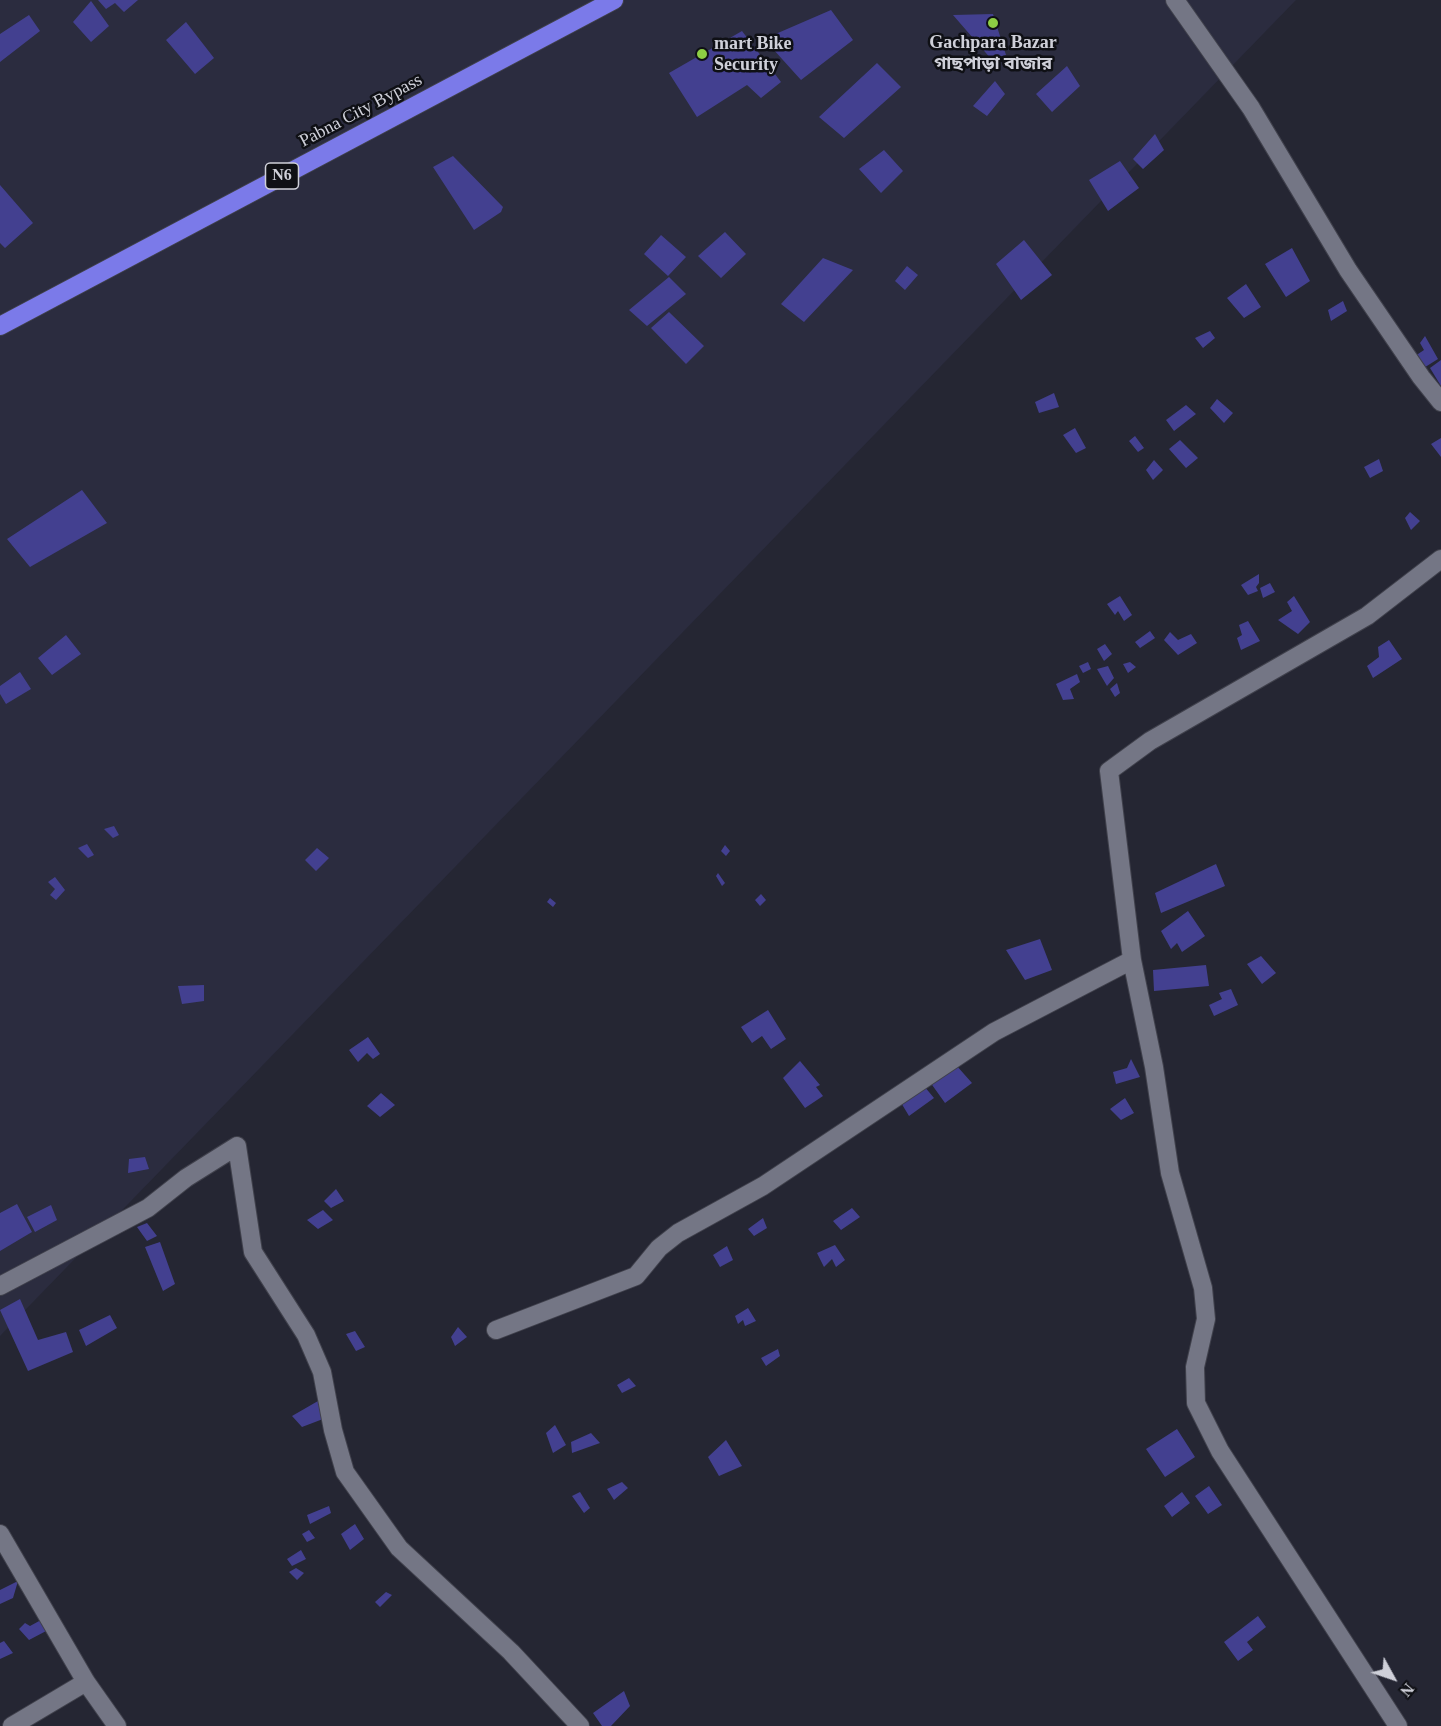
<!DOCTYPE html>
<meta charset="utf-8">
<style>
body{margin:0}
#map{position:relative;width:1441px;height:1726px;overflow:hidden;background:#252633;font-family:"Times New Roman",serif}
canvas{display:block}
.north{position:absolute;left:1363px;top:1648px;width:60px;height:60px;-webkit-text-stroke:4px #0f1015;paint-order:stroke;rotate:130deg;font-size:16px;font-weight:700;line-height:24px;text-align:center;color:#cfd0d9}
.north::after{content:'';display:block;margin:auto;width:21px;height:27px;background:#cfd0d9;clip-path:polygon(50% 0,100% 100%,50% 72%,0 100%)}
</style>
<div id="map">
<canvas width="1441" height="1726"></canvas>
<div class="north">N</div>
</div>
<script>
const ctx = document.querySelector('canvas').getContext('2d');
ctx.lineJoin = 'round';
function fill(path, color) {
  ctx.fillStyle = color;
  ctx.fill(path, 'evenodd');
}
function shape(rows) {
  const path = new Path2D();
  for (const r of rows) {
    path.moveTo(r[0], r[1]);
    for (let i = 2; i < r.length; i += 2) path.lineTo(r[i], r[i + 1]);
  }
  return path;
}
function strokePath(path, color, width, dash) {
  ctx.strokeStyle = color;
  ctx.lineWidth = width;
  ctx.lineCap = dash ? 'butt' : 'round';
  ctx.setLineDash(dash || []);
  ctx.stroke(path);
}
function drawText(font, color, halo, rows, align = 'center') {
  ctx.font = font + ' "Times New Roman","Noto Sans Bengali",serif';
  ctx.lineWidth = 5;
  ctx.setLineDash([]);
  ctx.textBaseline = 'middle';
  ctx.strokeStyle = halo;
  ctx.fillStyle = color;
  for (const [text, x, y, turn = 0] of rows) {
    ctx.save();
    ctx.translate(x, y);
    ctx.rotate((+turn || 0) * Math.PI / 180);
    ctx.textAlign = isNaN(turn) ? turn : align;
    if (halo) ctx.strokeText(text, 0, 0);
    ctx.fillText(text, 0, 0);
    ctx.restore();
  }
}
const built = shape([
 [0,0,1296,0,0,1336]
]);
const building = shape([
 [98,0,138,0,124,12,115,3,106,9],
 [91,1,109,26,91,42,73,22],
 [831,10,853,40,801,80,764,39],
 [993,14,1006,55,992,60,953,15],
 [29,15,40,31,0,62,0,34],
 [186,22,214,58,195,74,166,40],
 [742,31,781,82,761,98,747,85,697,117,669,73],
 [877,63,901,87,844,138,819,117],
 [1067,66,1080,86,1052,112,1036,94],
 [995,81,1005,94,987,116,973,106],
 [1155,134,1164,150,1143,169,1133,159],
 [884,150,903,171,881,193,859,169],
 [453,156,503,207,501,212,474,230,433,167],
 [1120,161,1139,188,1108,211,1089,180],
 [0,185,33,223,5,248,0,243],
 [725,232,746,254,721,278,698,256],
 [661,235,686,257,668,276,644,254],
 [1024,240,1052,275,1021,300,996,264],
 [1292,248,1310,281,1286,297,1265,264],
 [823,258,853,270,804,322,781,304],
 [907,266,918,275,905,290,895,281],
 [669,277,686,294,647,326,629,310],
 [1246,284,1261,307,1244,318,1227,298],
 [1343,301,1347,311,1331,321,1328,310],
 [669,312,704,346,686,364,651,328],
 [1210,331,1215,338,1203,348,1195,338],
 [1425,336,1438,359,1422,369,1415,356,1424,350,1420,343],
 [1441,360,1441,386,1430,368],
 [1054,393,1059,407,1039,413,1035,402],
 [1217,399,1233,413,1224,423,1210,408],
 [1186,405,1196,414,1174,431,1166,420],
 [1075,428,1086,448,1076,453,1063,435],
 [1135,436,1144,448,1138,452,1129,441],
 [1441,438,1441,457,1431,444],
 [1180,440,1198,458,1186,468,1169,449],
 [1379,459,1383,471,1370,478,1364,467],
 [1154,460,1163,470,1153,480,1146,470],
 [82,490,107,523,30,567,7,539],
 [1410,512,1420,521,1411,530,1405,518],
 [1259,574,1259,583,1256,587,1258,591,1248,595,1241,585],
 [1270,583,1275,592,1263,598,1260,588],
 [1120,596,1132,615,1124,621,1118,611,1115,615,1107,604],
 [1294,596,1310,622,1298,634,1278,620,1292,611,1287,602],
 [1248,621,1260,641,1241,650,1237,638,1242,635,1239,625],
 [1150,631,1155,638,1140,648,1135,642],
 [1170,632,1178,640,1191,634,1197,643,1178,655,1164,640],
 [66,635,81,654,52,675,38,658],
 [1389,640,1402,659,1373,678,1367,666,1379,657,1378,647],
 [1105,644,1112,654,1104,661,1097,649],
 [1088,662,1091,669,1083,673,1079,666],
 [1130,662,1136,667,1128,673,1123,664],
 [1108,666,1114,678,1107,686,1097,669],
 [20,672,31,689,6,704,0,694,0,686],
 [1077,674,1080,682,1070,689,1074,699,1063,700,1056,684],
 [1117,683,1120,693,1115,697,1110,689],
 [114,826,119,835,113,838,104,829],
 [87,844,94,855,88,858,78,848],
 [725,845,730,851,726,856,721,851],
 [317,848,329,858,316,871,305,860],
 [1216,864,1225,886,1161,913,1155,893],
 [718,873,725,883,722,886,716,876],
 [55,877,65,890,56,900,50,895,55,889,48,882],
 [761,894,766,900,760,906,755,900],
 [550,898,556,903,553,907,547,902],
 [1188,911,1205,936,1182,952,1177,943,1171,949,1161,931],
 [1040,939,1052,970,1025,980,1006,950],
 [1261,956,1276,973,1262,984,1247,964],
 [1206,965,1209,986,1154,991,1153,970],
 [204,985,204,1001,182,1004,178,986],
 [1231,989,1238,1005,1214,1016,1209,1005,1222,999,1219,993],
 [768,1010,786,1039,771,1049,762,1036,752,1043,741,1027],
 [368,1037,380,1054,373,1059,367,1053,358,1062,349,1050],
 [1131,1059,1140,1077,1116,1084,1113,1072,1127,1068],
 [800,1061,820,1085,816,1087,823,1096,805,1108,783,1078],
 [956,1065,972,1083,945,1103,930,1082],
 [924,1086,934,1098,909,1116,900,1101],
 [381,1093,395,1105,380,1117,367,1106],
 [1125,1098,1134,1113,1121,1120,1110,1109],
 [145,1157,149,1169,128,1173,129,1159],
 [336,1189,344,1201,331,1208,324,1201],
 [17,1204,32,1232,0,1251,0,1213],
 [51,1205,57,1220,35,1232,27,1217],
 [852,1208,860,1217,841,1230,833,1221],
 [323,1210,333,1220,318,1229,307,1220],
 [763,1218,767,1228,754,1236,748,1229],
 [147,1223,157,1236,147,1241,137,1227],
 [160,1242,175,1284,163,1291,145,1247],
 [835,1245,845,1260,836,1267,832,1259,824,1267,817,1253],
 [727,1246,733,1260,720,1267,713,1255],
 [20,1299,38,1340,66,1332,73,1352,28,1371,0,1310],
 [748,1308,756,1321,745,1326,743,1320,738,1324,735,1316],
 [110,1315,117,1328,86,1346,79,1330],
 [458,1327,467,1337,455,1346,451,1337],
 [355,1331,365,1347,356,1351,346,1334],
 [778,1349,780,1356,766,1366,761,1358],
 [629,1378,636,1386,622,1393,617,1385],
 [318,1401,323,1419,302,1427,292,1416],
 [555,1425,566,1445,553,1453,546,1433],
 [1177,1429,1195,1457,1165,1477,1146,1449],
 [591,1433,600,1443,572,1453,571,1442],
 [726,1440,742,1466,719,1476,708,1457],
 [622,1482,628,1488,614,1500,607,1489],
 [1209,1486,1222,1505,1208,1514,1195,1496],
 [580,1492,590,1508,584,1513,572,1496],
 [1182,1492,1190,1503,1172,1517,1164,1506],
 [329,1506,331,1513,310,1524,307,1515],
 [355,1524,364,1539,350,1550,341,1534],
 [309,1530,315,1538,307,1542,302,1534],
 [301,1550,306,1559,292,1566,287,1559],
 [296,1568,304,1573,297,1580,289,1572],
 [18,1581,13,1598,0,1604,0,1590],
 [386,1592,392,1595,380,1607,375,1602],
 [1258,1616,1266,1627,1247,1642,1253,1650,1238,1661,1224,1642],
 [41,1620,48,1630,29,1640,19,1629,25,1623,30,1626],
 [4,1641,13,1653,0,1659,0,1643],
 [624,1691,630,1706,611,1726,602,1726,593,1713]
]);
const street = shape([
 [1175,0,1251,108,1348,270,1421,377,1441,402],
 [0,1286,148,1208,186,1178,237,1146,253,1252,306,1335,322,1372,333,1430,345,1472,399,1548,511,1652,580,1726],
 [496,1330,636,1276,659,1248,678,1233,763,1186,994,1032,1132,960],
 [0,1534,86,1682,117,1726],
 [12,1726,86,1682],
 [1398,1726,1220,1451,1196,1403,1195,1367,1206,1319,1203,1288,1170,1173,1154,1067,1132,960,1109,771,1150,741,1367,616,1441,559]
]);
const highway = shape([
 [0,326,614,0]
]);
const markers = [
 [993,23,6,"#8dce44"],
 [702,54,6,"#8dce44"]
];
const shields = [
 [282,176,33]
];
const shieldNames = [
 ["N6",282,176]
];
const poiNames = [
 ["Gachpara Bazar",993,43],
 ["গাছপাড়া বাজার",993,64],
 ["mart Bike",714,44,"left"],
 ["Security",714,65,"left"]
];
const streetNames = [
 ["Pabna City Bypass",361,111,-28]
];
fill(built, '#2b2c3f');
fill(building, '#434090');
strokePath(street, '#40414c', 20);
strokePath(highway, '#40414c', 20);
strokePath(street, '#747685', 18);
strokePath(highway, '#7b7ae9', 18);
for (const [x, y, r, color] of markers) {
  const dot = new Path2D();
  dot.arc(x, y, r, 0, 2 * Math.PI);
  ctx.fillStyle = color;
  ctx.fill(dot);
  strokePath(dot, '#0f1015', 2);
}
for (const [x, y, w] of shields) {
  const box = new Path2D();
  box.roundRect(x - w / 2, y - 13, w, 26, 4.5);
  ctx.fillStyle = '#0f1015';
  ctx.fill(box);
  strokePath(box, '#cfd0d9', 1.5);
}
drawText('bold 16px', '#cfd0d9', null, shieldNames);
drawText('bold 18px', '#cfd0d9', '#0f1015', poiNames);
drawText('18px', '#cfd0d9', '#0f1015', streetNames);
</script>
